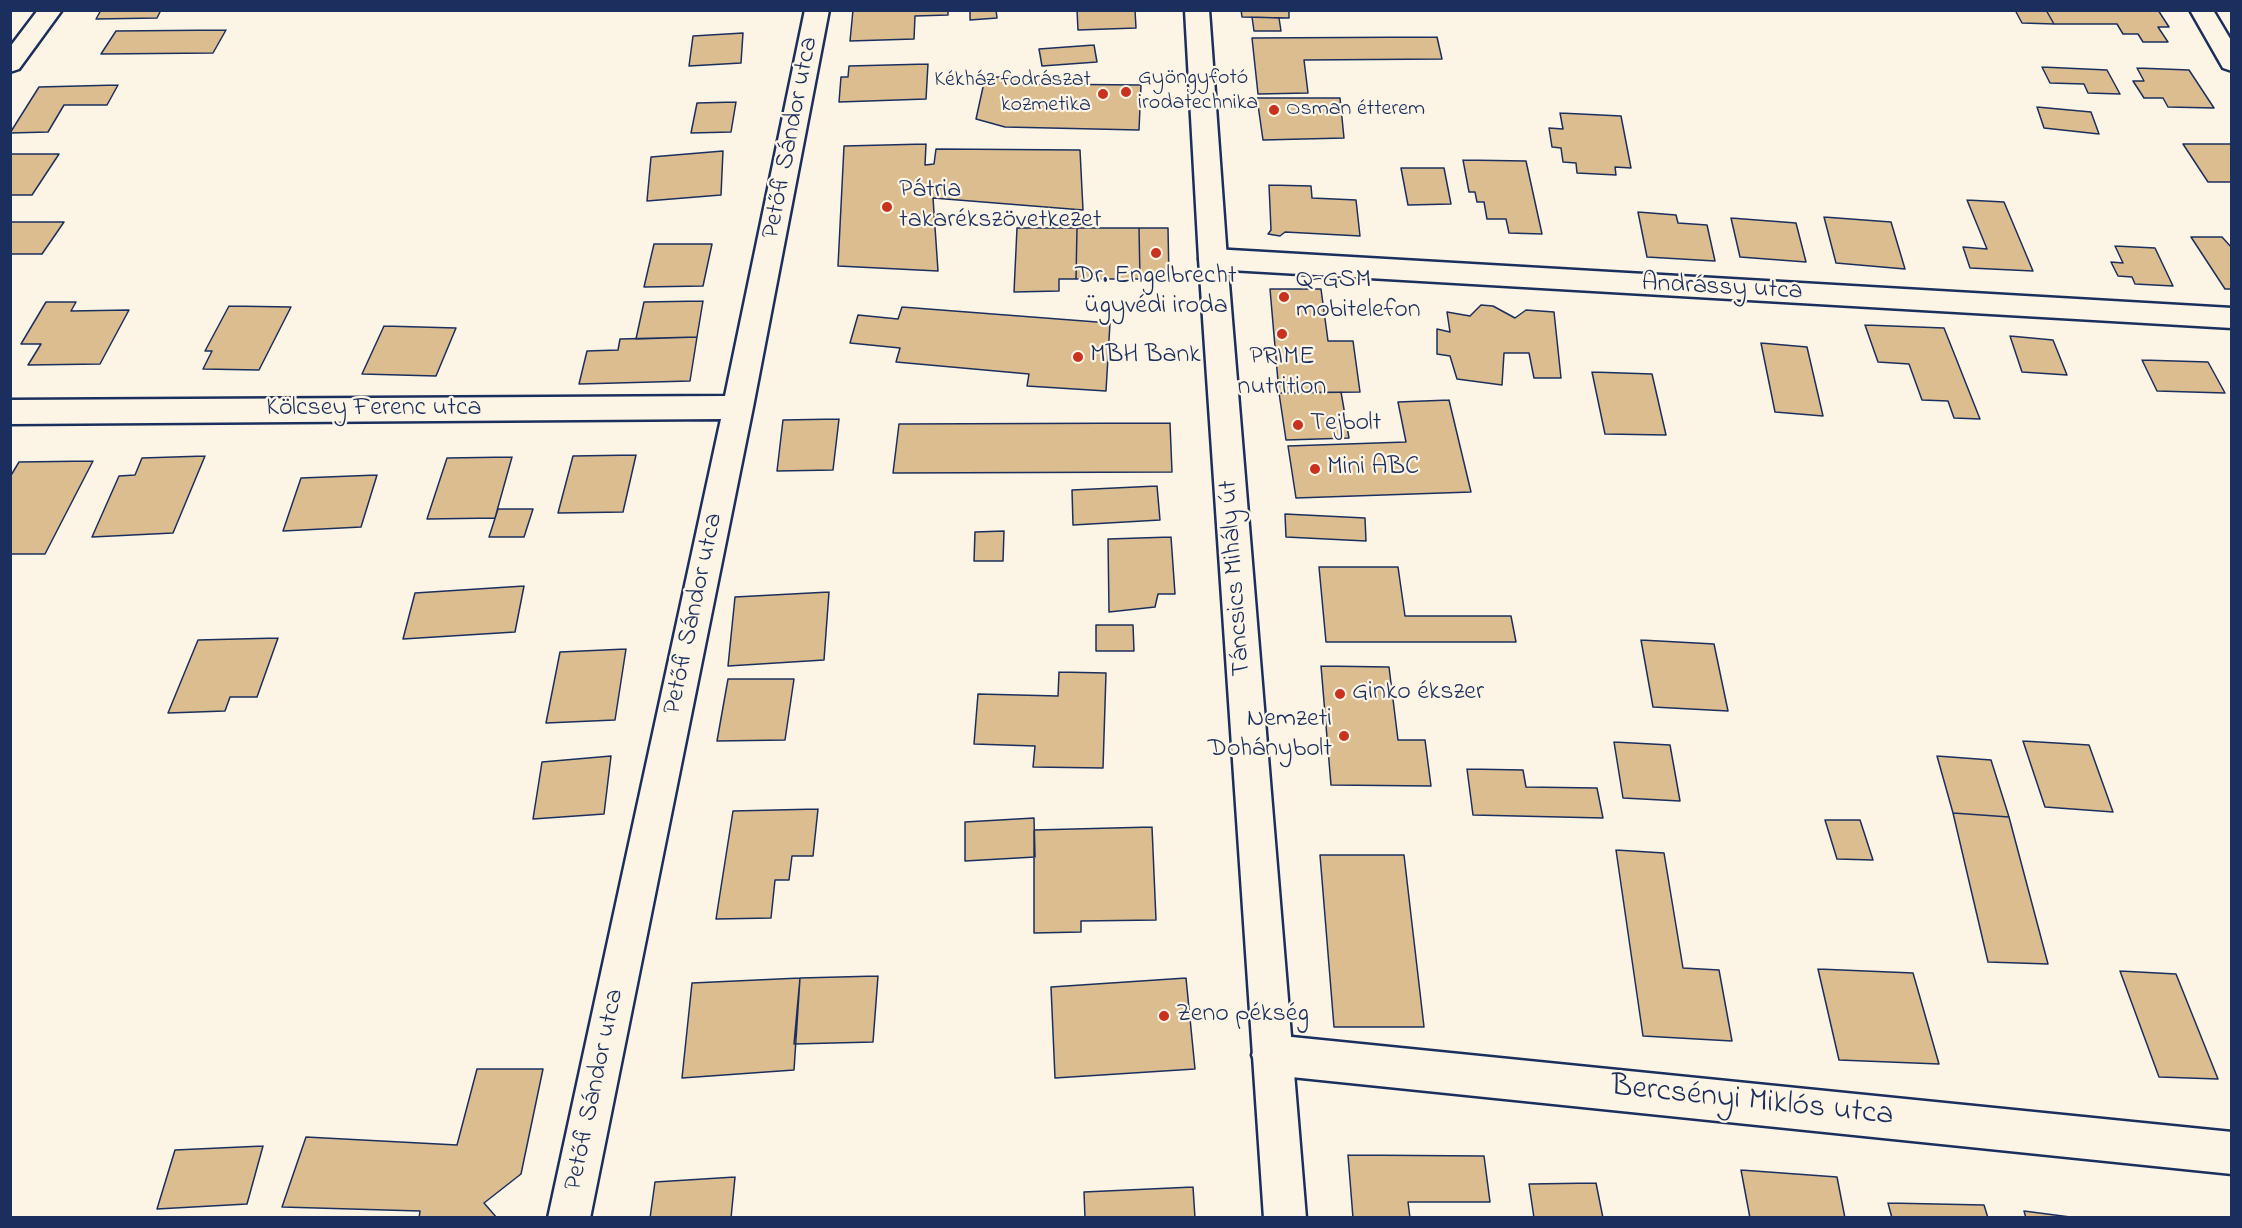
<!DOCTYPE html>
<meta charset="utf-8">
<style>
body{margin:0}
#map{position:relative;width:2242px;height:1228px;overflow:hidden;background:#fcf5e5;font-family:"Indie Flower",sans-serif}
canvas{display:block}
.frame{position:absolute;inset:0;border:12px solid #1b2f5e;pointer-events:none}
</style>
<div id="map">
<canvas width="2242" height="1228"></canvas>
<div class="frame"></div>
</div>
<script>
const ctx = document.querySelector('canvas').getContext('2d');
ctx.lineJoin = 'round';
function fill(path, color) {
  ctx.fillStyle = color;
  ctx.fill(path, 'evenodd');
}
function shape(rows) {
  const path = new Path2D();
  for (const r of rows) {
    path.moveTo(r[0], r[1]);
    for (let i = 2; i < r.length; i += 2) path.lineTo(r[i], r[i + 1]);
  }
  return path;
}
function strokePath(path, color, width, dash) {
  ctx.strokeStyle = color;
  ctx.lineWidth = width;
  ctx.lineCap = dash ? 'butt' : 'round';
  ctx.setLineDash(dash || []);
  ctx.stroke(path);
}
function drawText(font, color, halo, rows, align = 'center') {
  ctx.font = font + ' "Indie Flower",sans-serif';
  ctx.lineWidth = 4.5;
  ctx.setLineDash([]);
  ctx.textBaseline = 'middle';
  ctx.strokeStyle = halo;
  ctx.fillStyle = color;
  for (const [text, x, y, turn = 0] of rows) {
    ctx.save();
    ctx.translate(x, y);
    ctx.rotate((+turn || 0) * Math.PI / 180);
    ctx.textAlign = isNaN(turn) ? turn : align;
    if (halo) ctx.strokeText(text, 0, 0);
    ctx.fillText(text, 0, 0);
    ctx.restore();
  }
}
const building = shape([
 [101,10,161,10,157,18,96,19,101,10],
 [853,10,948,10,948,15,915,16,914,39,850,41,853,10],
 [970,10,996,10,997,18,970,20,970,10],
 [1077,10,1135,10,1136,28,1078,30,1077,10],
 [1241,10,1289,10,1289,18,1242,17,1241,10],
 [2015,10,2046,10,2054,24,2022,23,2015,10],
 [2046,10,2158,10,2169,27,2158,27,2168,42,2143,42,2138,34,2123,34,2117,24,2054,24,2046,10],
 [1252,17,1279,18,1281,31,1254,31,1252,17],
 [226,30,213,53,101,54,116,31,226,30],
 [743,33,741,63,689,66,693,36,743,33],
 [1437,37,1442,59,1304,60,1308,93,1258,94,1252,38,1437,37],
 [1094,45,1097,62,1042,66,1039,49,1094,45],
 [928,64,926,99,839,102,841,77,848,77,849,66,928,64],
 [2042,67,2107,70,2120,94,2088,93,2084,84,2050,83,2042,67],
 [2137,68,2189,70,2214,108,2168,107,2163,98,2144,98,2133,81,2144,81,2137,68],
 [1012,76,1029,84,1141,85,1139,130,1005,127,976,119,985,78,1012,76],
 [118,85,107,105,64,105,48,132,10,133,39,87,118,85],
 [1257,98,1340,98,1344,138,1263,140,1257,98],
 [736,102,731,132,691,133,697,103,736,102],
 [2037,107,2091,112,2099,134,2044,128,2037,107],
 [1560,113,1621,116,1631,168,1615,167,1616,175,1577,173,1576,163,1563,162,1561,148,1552,147,1549,128,1563,129,1560,113],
 [926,144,925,165,934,164,936,149,1080,150,1083,210,933,198,938,271,838,266,844,146,926,144],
 [2183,144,2231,144,2232,182,2208,182,2183,144],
 [723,151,721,195,647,201,651,157,723,151],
 [10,154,59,154,32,195,10,195,10,154],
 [1463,160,1526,161,1542,234,1509,233,1506,219,1487,219,1484,202,1477,202,1475,192,1469,192,1463,160],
 [1401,168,1444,168,1451,204,1408,205,1401,168],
 [1269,185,1311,186,1312,198,1356,200,1360,236,1285,232,1280,236,1268,234,1271,230,1269,185],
 [1967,200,2004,202,2033,271,1970,268,1963,247,1987,249,1967,200],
 [1638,212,1676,215,1678,223,1707,225,1715,261,1647,257,1638,212],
 [1824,217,1891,222,1905,269,1836,263,1824,217],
 [1731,218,1796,223,1806,262,1740,257,1731,218],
 [10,222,64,222,42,254,10,254,10,222],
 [1017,228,1077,228,1076,279,1059,279,1059,291,1014,292,1017,228],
 [1077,228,1139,228,1140,279,1076,279,1077,228],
 [1139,228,1168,228,1169,280,1140,279,1139,228],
 [2191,237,2222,237,2232,248,2232,289,2225,289,2191,237],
 [654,244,712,244,703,286,644,287,654,244],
 [2115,246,2155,248,2173,286,2135,284,2132,277,2118,276,2111,262,2123,263,2115,246],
 [1270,289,1321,289,1328,341,1353,341,1360,392,1279,393,1270,289],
 [703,301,697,337,636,339,644,302,703,301],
 [46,302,76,302,71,311,129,310,100,364,28,365,41,344,21,344,46,302],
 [1481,305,1493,306,1515,318,1526,310,1554,312,1561,378,1534,378,1529,353,1504,353,1502,385,1457,379,1450,356,1437,354,1437,329,1450,332,1447,312,1470,316,1481,305],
 [229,306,291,307,259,370,203,369,212,351,205,351,229,306],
 [902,307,1110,323,1106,391,1027,386,1029,374,896,362,900,348,850,343,858,315,898,319,902,307],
 [1865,325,1944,328,1980,419,1954,418,1948,401,1922,400,1909,364,1878,362,1865,325],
 [384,326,456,328,436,376,362,374,384,326],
 [2010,336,2053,340,2067,375,2022,372,2010,336],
 [697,337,690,381,579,384,587,351,618,350,620,339,697,337],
 [1761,343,1807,347,1823,416,1775,412,1761,343],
 [2142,360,2208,362,2225,393,2157,391,2142,360],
 [1592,372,1652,374,1666,435,1605,434,1592,372],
 [1341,392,1349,438,1286,440,1279,393,1341,392],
 [1449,400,1471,492,1296,498,1288,446,1406,442,1398,402,1449,400],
 [839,419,833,470,777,471,783,420,839,419],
 [1170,423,1172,472,893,473,899,424,1170,423],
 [636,455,623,512,558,513,573,456,636,455],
 [205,456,173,533,92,537,119,476,135,475,142,458,205,456],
 [512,457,495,518,427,519,447,458,512,457],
 [93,461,45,554,10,554,10,477,19,462,93,461],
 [377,475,361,527,283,531,301,478,377,475],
 [1157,486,1160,520,1073,525,1072,490,1157,486],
 [498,509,533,509,524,537,489,537,498,509],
 [1285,514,1365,518,1366,541,1286,537,1285,514],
 [1004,531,1003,561,974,561,975,532,1004,531],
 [1171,537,1175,594,1158,594,1155,607,1109,612,1108,539,1171,537],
 [1319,567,1398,567,1405,616,1511,616,1516,642,1326,642,1319,567],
 [524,586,515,632,403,639,415,593,524,586],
 [829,592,824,660,728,666,735,597,829,592],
 [1096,625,1133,625,1134,651,1096,651,1096,625],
 [278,638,257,697,230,697,225,711,168,713,198,640,278,638],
 [1641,640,1714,644,1728,711,1653,707,1641,640],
 [626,649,615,720,546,723,560,652,626,649],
 [1321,666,1389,667,1398,740,1425,740,1431,786,1331,785,1321,666],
 [1059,672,1106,673,1103,768,1033,767,1035,746,974,744,978,694,1058,696,1059,672],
 [728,679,794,679,785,740,717,741,728,679],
 [2023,741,2089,745,2113,812,2045,807,2023,741],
 [1614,742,1670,745,1680,801,1623,798,1614,742],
 [611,756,604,814,533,819,542,762,611,756],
 [1937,756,1991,760,2009,817,1953,813,1937,756],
 [1467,769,1523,770,1526,787,1597,788,1603,818,1473,815,1467,769],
 [818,809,813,856,792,856,789,880,775,880,771,918,716,919,733,811,818,809],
 [1953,813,2009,817,2048,964,1988,962,1953,813],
 [1034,818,1035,857,965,861,965,822,1034,818],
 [1825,820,1860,820,1873,860,1837,859,1825,820],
 [1152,827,1156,920,1081,921,1081,932,1034,933,1034,830,1152,827],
 [1616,850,1664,853,1683,968,1719,970,1732,1041,1643,1036,1616,850],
 [1320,855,1404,855,1424,1027,1334,1027,1320,855],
 [1818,969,1913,973,1939,1064,1839,1060,1818,969],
 [2120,971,2176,974,2218,1079,2159,1077,2120,971],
 [878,976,873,1042,794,1044,800,978,878,976],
 [800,978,794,1070,682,1078,692,983,800,978],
 [1186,978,1195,1069,1055,1078,1051,987,1186,978],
 [477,1069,543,1069,521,1174,484,1203,497,1218,419,1218,420,1211,282,1207,306,1137,457,1145,477,1069],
 [263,1146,247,1204,157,1209,175,1150,263,1146],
 [1348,1155,1484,1156,1490,1202,1408,1202,1410,1218,1353,1218,1348,1155],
 [1741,1170,1837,1177,1845,1218,1750,1218,1741,1170],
 [735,1177,731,1218,650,1218,655,1182,735,1177],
 [1596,1183,1603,1218,1534,1218,1529,1184,1596,1183],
 [1193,1187,1195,1218,1085,1218,1084,1192,1193,1187],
 [1888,1203,1984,1205,1988,1218,1892,1218,1888,1203],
 [2024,1211,2078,1218,2026,1218,2024,1211]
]);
const street = shape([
 [38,10,62,10,19,69,10,72,10,47,38,10],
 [805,10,829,10,753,407,590,1218,548,1218,721,419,10,424,10,400,725,396,805,10],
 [2190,10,2213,10,2232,42,2232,71,2223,68,2190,10],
 [1213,249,2232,308,2232,328,1213,269,1203,266,1199,259,1203,252,1213,249],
 [1272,1035,2232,1132,2232,1174,1272,1075,1258,1069,1252,1055,1258,1041,1272,1035]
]);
const secondary = shape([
 [1185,10,1209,10,1227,259,1306,1218,1264,1218,1199,259,1185,10]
]);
const markers = [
 [1126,92,6,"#c8321e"],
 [1103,94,6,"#c8321e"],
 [1274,110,6,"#c8321e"],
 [887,207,6,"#c8321e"],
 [1156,253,6,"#c8321e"],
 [1284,297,6,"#c8321e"],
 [1282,334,6,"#c8321e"],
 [1078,357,6,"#c8321e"],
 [1298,425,6,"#c8321e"],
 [1315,469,6,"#c8321e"],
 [1340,694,6,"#c8321e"],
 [1344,736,6,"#c8321e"],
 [1164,1016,6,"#c8321e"]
];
const farPoinames = [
 ["Gyöngyfotó",1138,79],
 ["irodatechnika",1138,104],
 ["Kékház fodrászat",1091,81,"right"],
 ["kozmetika",1091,106,"right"],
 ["Osman étterem",1286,110]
];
const streetNames = [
 ["Petőfi Sándor utca",792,138,-79],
 ["Andrássy utca",1722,289,3],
 ["Kölcsey Ferenc utca",374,410],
 ["Táncsics Mihály út",1237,578,-94],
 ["Petőfi Sándor utca",695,614,-78],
 ["Petőfi Sándor utca",596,1090,-78]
];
const poiNames = [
 ["Pátria",899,192],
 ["takarékszövetkezet",899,222],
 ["Dr. Engelbrecht",1156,278,"center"],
 ["ügyvédi iroda",1156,308,"center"],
 ["Q-GSM",1296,282],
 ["mobitelefon",1296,312],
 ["MBH Bank",1090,357],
 ["PRIME",1282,359,"center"],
 ["nutrition",1282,389,"center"],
 ["Tejbolt",1310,425],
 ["Mini ABC",1327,469],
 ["Ginko ékszer",1352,694],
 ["Nemzeti",1332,721,"right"],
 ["Dohánybolt",1332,751,"right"],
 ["Zeno pékség",1176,1016]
];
const nearStreetnames = [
 ["Bercsényi Miklós utca",1752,1103,6]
];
fill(building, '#dbbd8f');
strokePath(building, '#1b2f5e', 1.5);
strokePath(street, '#1b2f5e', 5);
strokePath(secondary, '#1b2f5e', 5);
fill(street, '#fcf5e5');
fill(secondary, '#fcf5e5');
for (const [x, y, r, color] of markers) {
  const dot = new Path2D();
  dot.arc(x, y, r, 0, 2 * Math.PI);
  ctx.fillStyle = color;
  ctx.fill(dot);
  strokePath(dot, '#fcf5e5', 2);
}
drawText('22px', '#1b2f5e', '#fcf5e5', farPoinames, 'left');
drawText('26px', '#1b2f5e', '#fcf5e5', streetNames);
drawText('26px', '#1b2f5e', '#fcf5e5', poiNames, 'left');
drawText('32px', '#1b2f5e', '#fcf5e5', nearStreetnames);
</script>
